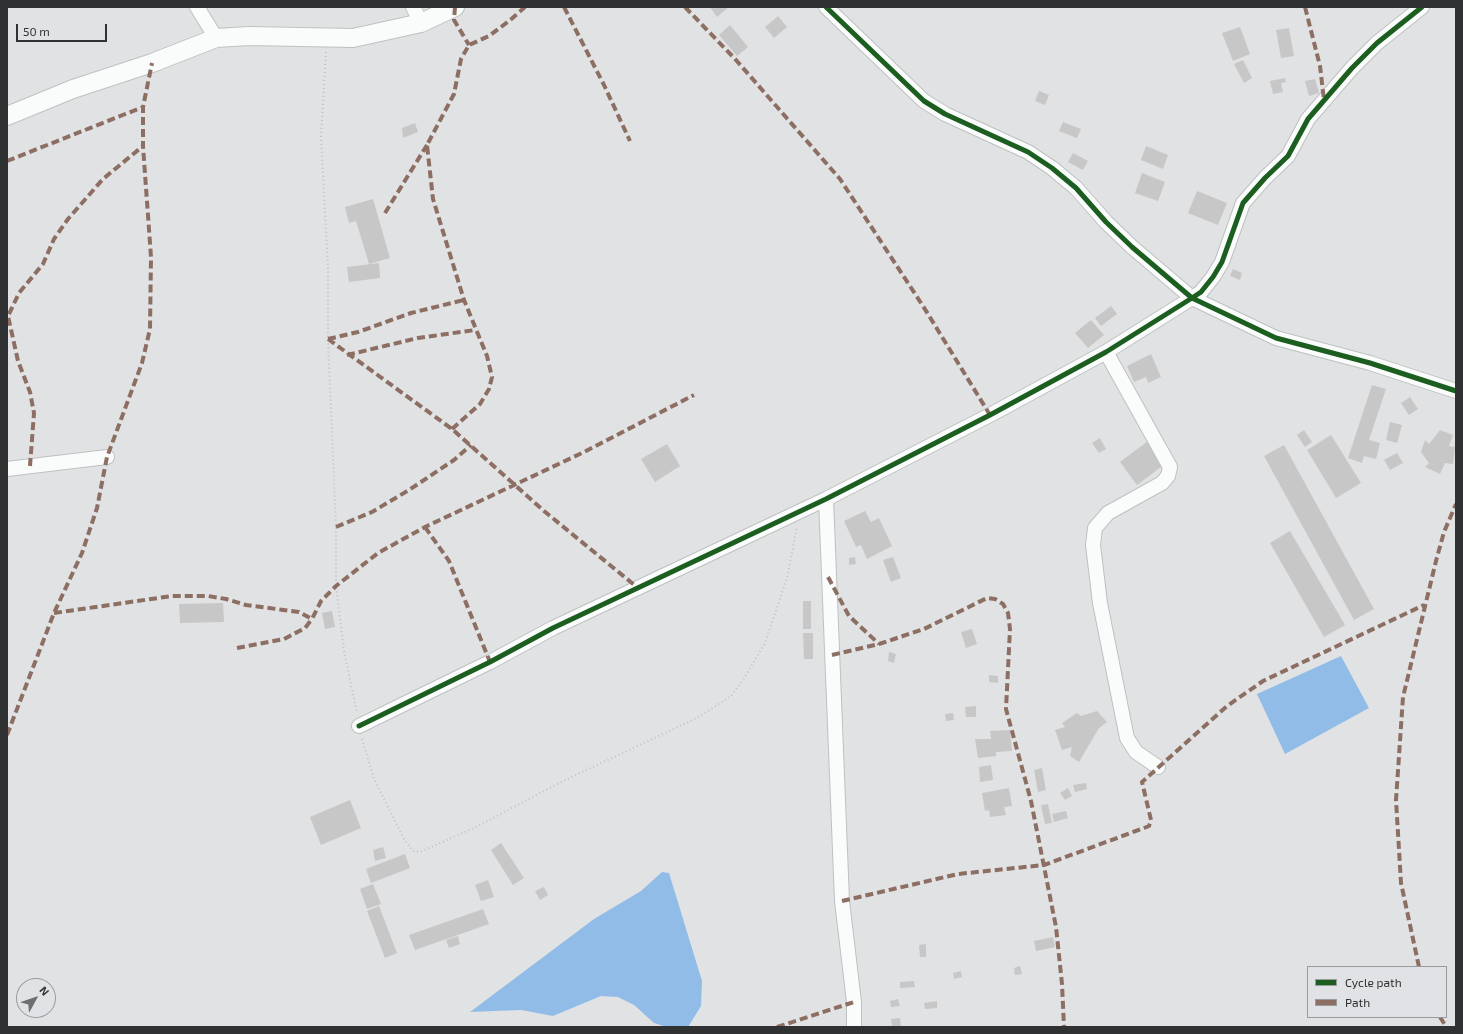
<!DOCTYPE html>
<style>
body{margin:0}
#map{position:relative;width:1463px;height:1034px;overflow:hidden;background:#e1e2e4;font-family:"Exo 2",sans-serif}
canvas{display:block}
.frame{position:absolute;inset:0;border:8px solid #303132;pointer-events:none}
.legend{position:absolute;left:1307px;top:966px;width:140px;height:52px;box-sizing:border-box;background:#e0e2e5;border:1px solid #9a9b9d;margin:0;padding:5px 7px;list-style:none;font-size:12px;color:#303132}
.legend li{display:flex;align-items:center;gap:8px;height:20px}
.legend b{width:20px;border:1px solid #9a9b9d}
.north{position:absolute;left:16px;top:978px;width:40px;height:40px;box-sizing:border-box;background:#e0e2e5;border:1px solid #9a9b9d;border-radius:50%;rotate:50deg;font-size:11px;font-weight:700;line-height:16px;text-align:center;color:#303132}
.north::after{content:'';display:block;margin:auto;width:14px;height:18px;background:#6e6f70;clip-path:polygon(50% 0,100% 100%,50% 72%,0 100%)}
.scale{position:absolute;left:16px;top:24px;width:91px;height:18px;box-sizing:border-box;border:2px solid #303132;border-top:0;padding-left:5px;font-size:12px;line-height:14px;white-space:nowrap;color:#303132;-webkit-text-stroke:3px #e0e2e5;paint-order:stroke}
</style>
<div id="map">
<canvas width="1463" height="1034"></canvas>
<div class="frame"></div>
<ul class="legend">
<li><b style="height:5px;background:#1b5e20"></b>Cycle path</li>
<li><b style="height:5px;background:#8d6e63"></b>Path</li>
</ul>
<div class="north">N</div>
<div class="scale">50 m</div>
</div>
<script>
const ctx = document.querySelector('canvas').getContext('2d');
ctx.lineJoin = 'round';
function fill(path, color) {
  ctx.fillStyle = color;
  ctx.fill(path, 'evenodd');
}
function shape(rows) {
  const path = new Path2D();
  for (const r of rows) {
    path.moveTo(r[0], r[1]);
    for (let i = 2; i < r.length; i += 2) path.lineTo(r[i], r[i + 1]);
  }
  return path;
}
function strokePath(path, color, width, dash) {
  ctx.strokeStyle = color;
  ctx.lineWidth = width;
  ctx.lineCap = dash ? 'butt' : 'round';
  ctx.setLineDash(dash || []);
  ctx.stroke(path);
}
const water = shape([
 [1341,656,1369,708,1285,754,1257,694],
 [662,872,669,873,702,981,701,1006,688,1027,667,1027,654,1023,634,1005,618,997,601,996,553,1016,521,1010,470,1012,594,919,641,891]
]);
const building = shape([
 [710,7,729,7,717,17],
 [778,16,787,27,774,38,765,27],
 [730,25,748,47,737,56,719,35],
 [1240,27,1250,54,1233,61,1222,33],
 [1289,28,1294,56,1281,58,1276,30],
 [1243,60,1252,78,1244,83,1234,64],
 [1285,78,1286,82,1281,83,1283,92,1273,94,1270,81],
 [1315,79,1319,93,1309,96,1305,81],
 [1039,91,1049,95,1045,105,1035,101],
 [1063,122,1081,129,1077,138,1059,131],
 [415,123,418,132,403,138,402,128],
 [1146,146,1168,155,1163,169,1141,160],
 [1073,153,1088,161,1083,170,1068,162],
 [1142,173,1165,182,1158,201,1135,193],
 [1197,191,1227,203,1218,225,1188,213],
 [373,199,390,258,369,264,356,221,349,223,345,207],
 [379,263,380,278,349,282,347,267],
 [1233,269,1242,273,1240,280,1230,276],
 [1111,306,1117,314,1101,326,1095,318],
 [1091,320,1104,335,1088,348,1075,333],
 [1151,354,1161,377,1148,383,1146,377,1134,382,1127,366],
 [1372,385,1386,389,1369,440,1380,443,1376,459,1364,456,1362,463,1348,458],
 [1410,397,1418,409,1409,415,1401,403],
 [1390,422,1402,425,1397,443,1386,440],
 [1304,430,1312,442,1305,447,1297,435],
 [1440,430,1453,435,1449,446,1455,447,1453,464,1445,463,1440,474,1425,467,1429,463,1421,452,1425,440,1429,444],
 [1331,435,1361,483,1336,498,1307,450],
 [1100,438,1106,449,1099,453,1092,443],
 [1148,441,1165,464,1137,485,1120,462],
 [667,444,680,466,655,482,641,459],
 [1284,445,1374,609,1354,620,1264,456],
 [1397,453,1403,463,1390,470,1384,460],
 [865,511,871,522,879,518,892,546,867,559,861,545,856,547,844,521],
 [1290,531,1345,625,1324,637,1270,543],
 [855,557,856,564,849,565,849,558],
 [893,557,901,578,891,582,883,560],
 [803,601,811,601,811,629,803,629],
 [223,603,224,622,180,623,179,604],
 [332,611,335,627,325,629,322,613],
 [972,629,977,644,966,648,961,632],
 [803,633,813,633,813,659,804,659],
 [889,652,896,654,894,663,888,661],
 [989,675,998,676,998,683,989,682],
 [976,706,976,717,966,717,965,707],
 [1097,711,1107,722,1099,728,1079,762,1070,756,1072,747,1062,750,1055,730,1065,727,1062,723,1077,713,1081,716],
 [953,713,954,720,946,721,945,714],
 [1010,730,1012,751,996,752,996,756,978,758,975,739,991,739,990,731],
 [991,765,993,780,980,782,979,767],
 [1042,768,1046,790,1038,792,1034,770],
 [1086,783,1087,789,1075,792,1073,785],
 [1009,788,1012,806,1004,807,1006,815,990,817,989,810,985,811,982,793],
 [1068,788,1072,796,1065,800,1060,793],
 [350,800,361,828,321,845,310,817],
 [1048,804,1052,823,1045,824,1041,805],
 [1066,811,1068,818,1054,822,1052,814],
 [501,843,524,878,513,885,491,850],
 [383,847,386,858,375,861,373,850],
 [405,854,410,868,371,883,366,869],
 [488,880,494,897,481,901,475,885],
 [373,884,381,904,367,909,360,889],
 [544,887,548,895,540,900,535,891],
 [379,906,397,953,385,958,367,911],
 [483,909,489,924,415,950,409,935],
 [458,936,460,944,449,948,446,940],
 [1053,937,1055,947,1036,951,1034,941],
 [926,944,926,957,920,957,919,945],
 [1020,966,1022,974,1015,975,1014,968],
 [961,971,962,977,954,979,953,973],
 [914,981,915,987,900,988,900,982],
 [898,999,900,1006,891,1007,890,1001],
 [937,1001,937,1008,925,1009,924,1003],
 [900,1018,901,1027,892,1027,891,1019]
]);
const path = shape([
 [326,52,321,136,328,268,328,339,336,527,336,586,344,651,357,713],
 [362,739,374,779,404,839,413,851,420,852,476,827,563,781,699,717,731,696,743,680,765,643,787,578,797,527]
]);
const minor = shape([
 [197,7,216,38],
 [413,7,421,23],
 [826,7,924,101,945,114,1028,152,1052,168,1076,188,1106,222,1132,247,1192,298,1276,338,1370,363,1456,391],
 [1106,352,1170,467,1168,476,1162,483,1108,513,1095,528,1093,545,1100,603,1127,738,1136,752,1158,767],
 [7,469,107,457],
 [826,499,842,901,854,1002,854,1027],
 [359,726,490,662,553,628,826,499,990,415,1106,352,1192,298,1201,292,1213,277,1222,262,1243,203,1265,178,1288,156,1308,119,1352,68,1377,43,1422,7]
]);
const tertiary = shape([
 [7,116,73,89,152,63,216,38,249,36,353,38,421,23,455,7]
]);
const quiet = shape([
 [455,7,454,20,469,45],
 [564,7,604,85,630,141],
 [685,7,736,60,840,179,923,306,990,415],
 [1305,7,1320,66,1324,100],
 [7,161,143,107],
 [385,213,427,145],
 [328,339,452,429,544,511,638,588],
 [328,339,358,332,411,313,464,300],
 [347,355,418,338,475,330],
 [452,429,480,404,489,389,492,377,487,356,464,300,433,199,427,145,454,94,461,59,469,45,489,36,509,21,525,7],
 [30,466,34,413,30,392,18,361,8,316,19,293,43,264,54,239,68,219,103,179,143,146],
 [336,527,372,512,409,490,454,460,471,445],
 [425,527,449,561,490,662],
 [828,577,849,616,879,644],
 [54,613,172,596,208,596,226,599,246,605,299,612,312,619,321,601,336,586,378,553,425,527,584,452,694,395],
 [237,648,284,639,305,628,312,619],
 [832,655,879,644,924,629,987,598,995,599,1003,604,1008,613,1010,629,1006,709,1031,801,1056,927,1062,984,1064,1027],
 [7,735,54,613,82,553,97,508,107,457,142,363,150,329,151,257,143,146,143,107,152,63],
 [842,901,958,874,1044,865,1144,828,1149,826,1151,820,1142,782,1227,706,1263,681,1424,605],
 [1419,967,1401,883,1396,800,1403,697,1436,561,1444,532,1456,504],
 [1440,1017,1445,1025],
 [777,1027,854,1002]
]);
const cycleway = shape([
 [826,7,924,101,945,114,1028,152,1052,168,1076,188,1106,222,1132,247,1192,298,1276,338,1370,363,1456,391],
 [359,726,490,662,553,628,826,499,990,415,1106,352,1192,298,1201,292,1213,277,1222,262,1243,203,1265,178,1288,156,1308,119,1352,68,1377,43,1422,7]
]);
fill(water, '#92bce8');
fill(building, '#c7c7c8');
strokePath(minor, '#bfc0c1', 16);
strokePath(tertiary, '#bfc0c1', 20);
strokePath(path, '#c1c1c2', 2, [1, 3]);
strokePath(minor, '#fafbfb', 14);
strokePath(tertiary, '#fafbfb', 18);
strokePath(quiet, '#8d6e63', 4, [8, 4]);
strokePath(cycleway, '#1b5e20', 5);
</script>
